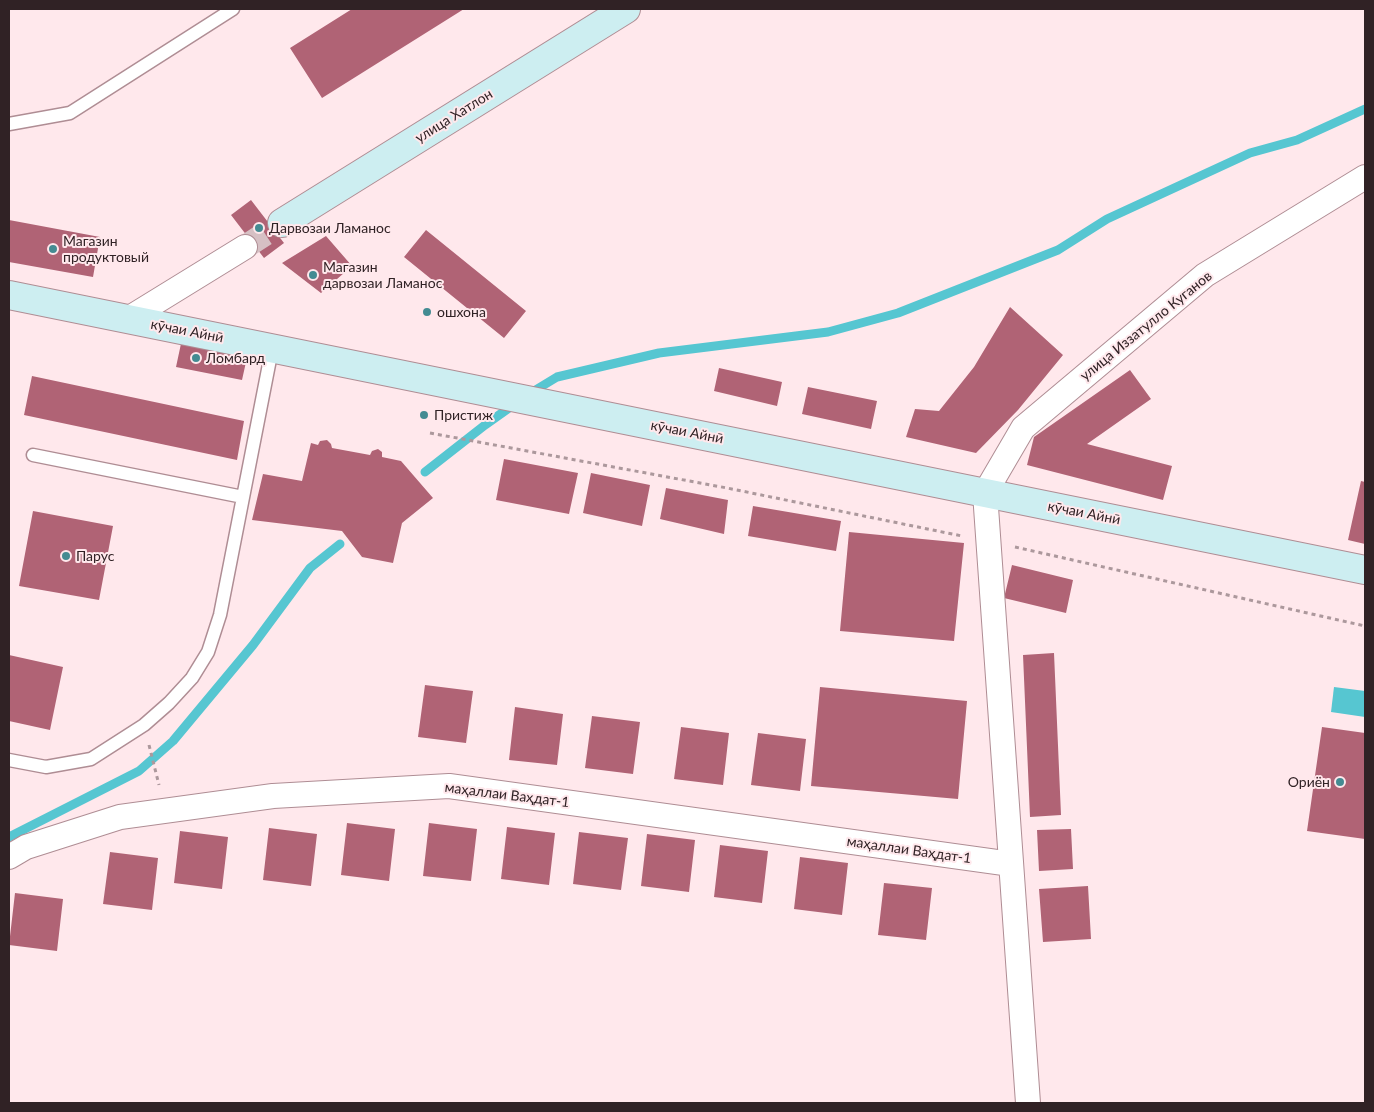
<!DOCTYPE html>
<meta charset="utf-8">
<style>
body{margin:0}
#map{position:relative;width:1374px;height:1112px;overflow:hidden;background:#ffe8ec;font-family:Lato,sans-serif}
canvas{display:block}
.frame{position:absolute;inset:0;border:10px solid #302225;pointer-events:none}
</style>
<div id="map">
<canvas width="1374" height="1112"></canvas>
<div class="frame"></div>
</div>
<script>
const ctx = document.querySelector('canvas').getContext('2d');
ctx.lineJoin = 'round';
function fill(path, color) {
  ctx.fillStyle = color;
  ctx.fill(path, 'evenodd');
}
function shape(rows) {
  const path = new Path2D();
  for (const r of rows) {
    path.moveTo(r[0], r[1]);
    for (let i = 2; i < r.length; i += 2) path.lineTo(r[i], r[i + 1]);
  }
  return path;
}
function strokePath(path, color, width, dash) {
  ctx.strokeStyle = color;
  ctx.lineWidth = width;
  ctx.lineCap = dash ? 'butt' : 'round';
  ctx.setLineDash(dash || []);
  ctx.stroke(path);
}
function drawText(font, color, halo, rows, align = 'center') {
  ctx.font = font + ' Lato,sans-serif';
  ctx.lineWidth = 4;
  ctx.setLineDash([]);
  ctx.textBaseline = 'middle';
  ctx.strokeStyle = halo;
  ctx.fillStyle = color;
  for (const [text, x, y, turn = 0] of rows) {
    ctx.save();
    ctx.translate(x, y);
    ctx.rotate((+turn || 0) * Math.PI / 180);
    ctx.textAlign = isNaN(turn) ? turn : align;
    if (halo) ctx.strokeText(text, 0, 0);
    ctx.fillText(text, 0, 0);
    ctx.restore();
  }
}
const water = shape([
 [1334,687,1365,691,1365,717,1331,712]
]);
const stream = shape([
 [529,394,557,377,659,353,828,332,898,313,1058,250,1107,219,1250,153,1297,140,1365,109],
 [425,472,485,425,516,403],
 [9,837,139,771,173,741,253,645,310,568,340,544]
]);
const building = shape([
 [352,9,464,9,322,98,290,48],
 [251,200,284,243,264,258,231,215],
 [9,220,100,237,93,277,9,262],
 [426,230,526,311,504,338,404,257],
 [326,236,352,266,321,293,282,263],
 [1010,307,1063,355,1018,410,976,453,906,437,915,409,939,411,974,367],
 [182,339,248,353,242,380,176,367],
 [719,368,782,382,777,406,714,391],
 [1130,370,1151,399,1087,444,1172,466,1163,500,1027,465,1034,437],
 [32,376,244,421,237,460,24,415],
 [808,387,877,401,871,429,802,414],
 [327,440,331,444,332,448,370,455,372,451,378,449,382,452,382,457,401,461,433,498,402,523,393,563,362,557,342,531,252,520,263,474,302,481,311,443,318,445,320,441],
 [504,459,578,473,569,514,496,500],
 [591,473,650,485,642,526,583,513],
 [1361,481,1365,482,1365,544,1348,540],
 [666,488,728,500,724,534,660,519],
 [753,506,841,521,836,551,748,536],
 [33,511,113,526,99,600,19,586],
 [849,532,964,543,954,641,840,631],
 [1012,565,1073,580,1066,613,1004,598],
 [1054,653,1061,815,1030,817,1023,655],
 [9,655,63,667,50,730,9,721],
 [425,685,473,691,466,743,418,737],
 [820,687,967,701,958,799,811,786],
 [515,707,563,714,557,765,509,760],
 [592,716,640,722,633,774,585,768],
 [681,727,729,733,723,785,674,779],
 [1322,727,1365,733,1365,839,1307,831],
 [758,733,806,739,800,791,751,785],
 [347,823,395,829,389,881,341,875],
 [429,823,477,829,471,881,423,876],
 [507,827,555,833,549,885,501,879],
 [269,828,317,834,311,886,263,880],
 [1071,829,1073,869,1039,871,1037,830],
 [180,831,228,837,222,889,174,883],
 [579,832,628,838,621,890,573,884],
 [647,834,695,840,689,892,641,886],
 [720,845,768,851,762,903,714,897],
 [110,852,158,858,152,910,103,904],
 [800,857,848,863,842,915,794,909],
 [884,883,932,888,926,940,878,935],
 [1088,886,1091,939,1043,942,1039,889],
 [15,893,63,899,57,951,9,945]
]);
const streetTunnel = shape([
 [245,247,282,223]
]);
const path = shape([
 [430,433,727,488,962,536],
 [1015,547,1365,626],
 [149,745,159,785]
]);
const lane = shape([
 [9,124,70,113,233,9],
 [33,455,243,497],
 [9,760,46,767,91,759,144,725,169,703,192,678,208,652,220,615,272,349]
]);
const street = shape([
 [128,319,245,247],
 [9,857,26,847,120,817,273,796,449,786,1011,864],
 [1028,1103,985,493,1023,428,1205,275,1365,177]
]);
const secondary = shape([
 [282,223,626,9],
 [9,295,1365,570]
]);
const markers = [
 [259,228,5,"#448b92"],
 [53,249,5,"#448b92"],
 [313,275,5,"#448b92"],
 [427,312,5,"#448b92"],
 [196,358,5,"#448b92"],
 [424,415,5,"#448b92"],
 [66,556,5,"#448b92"],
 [1340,782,5,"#448b92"]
];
const streetNames = [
 ["улица Хатлон",454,116,-32],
 ["улица Иззатулло Куганов",1146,326,-39],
 ["кӯчаи Айнӣ",187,331,11],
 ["кӯчаи Айнӣ",687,432,11],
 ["кӯчаи Айнӣ",1084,513,11],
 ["маҳаллаи Ваҳдат-1",507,795,7],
 ["маҳаллаи Ваҳдат-1",909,850,8]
];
const poiNames = [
 ["Дарвозаи Ламанос",269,228],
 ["Магазин",63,241],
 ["продуктовый",63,257],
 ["Магазин",323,267],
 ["дарвозаи Ламанос",323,283],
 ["ошхона",437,312],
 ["Ломбард",206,358],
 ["Пристиж",434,415],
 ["Парус",76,556],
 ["Ориён",1330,782,"right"]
];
fill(water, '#56c6d1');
strokePath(stream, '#56c6d1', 9);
fill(building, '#b06375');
strokePath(streetTunnel, '#d6c0c4', 24, [24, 12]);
strokePath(lane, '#af8d94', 15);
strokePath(street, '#af8d94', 26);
strokePath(secondary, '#af8d94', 30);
strokePath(path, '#ac989c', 3, [4, 4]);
strokePath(lane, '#fff', 12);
strokePath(street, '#fff', 24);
strokePath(secondary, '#cdeef1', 28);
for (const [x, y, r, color] of markers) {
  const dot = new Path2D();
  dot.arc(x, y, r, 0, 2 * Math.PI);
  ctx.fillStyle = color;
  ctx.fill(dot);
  strokePath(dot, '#ffe8ec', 2);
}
drawText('14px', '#302225', '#ffe8ec', streetNames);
drawText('14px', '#302225', '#ffe8ec', poiNames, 'left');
</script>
